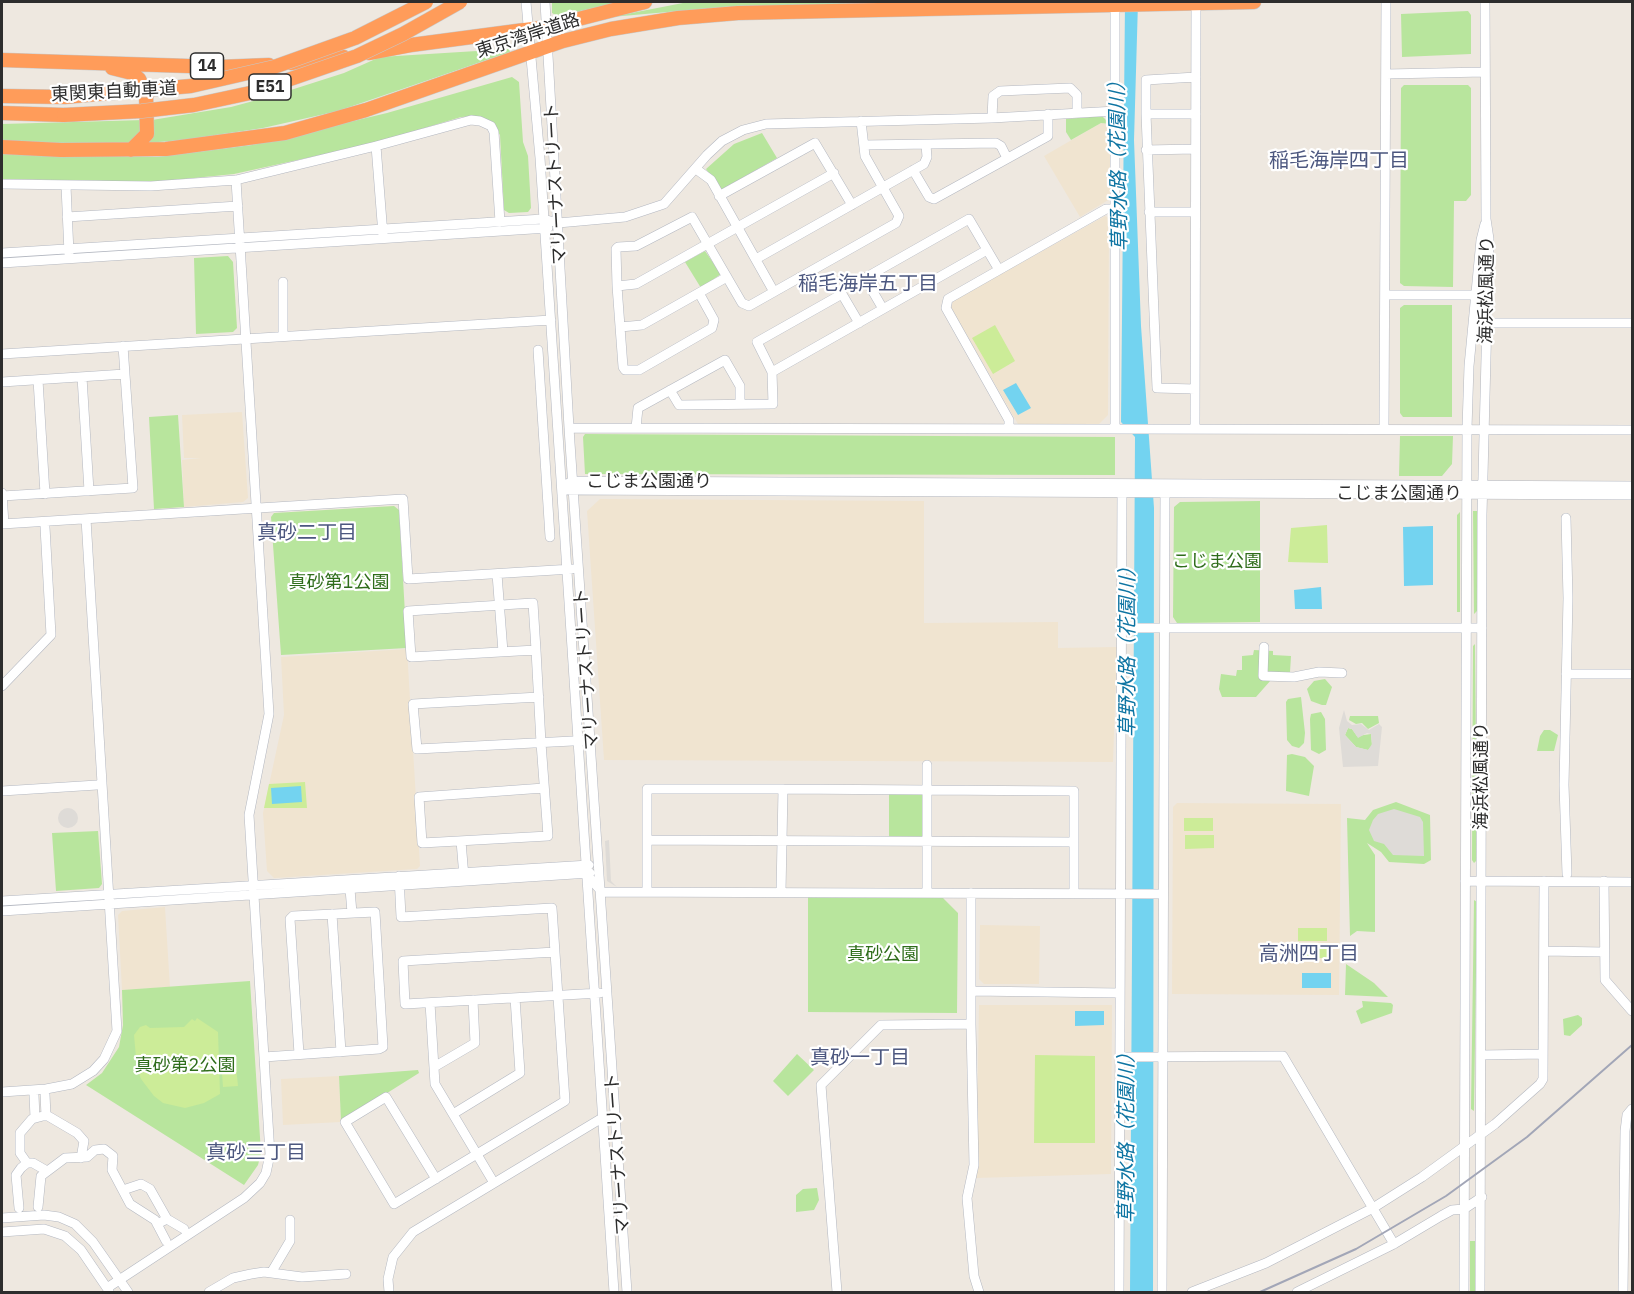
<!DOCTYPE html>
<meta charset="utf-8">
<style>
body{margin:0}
#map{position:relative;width:1634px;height:1294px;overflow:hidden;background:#eee8e0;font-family:"IBM Plex Sans",sans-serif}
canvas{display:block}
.frame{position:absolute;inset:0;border:3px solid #2d2d2d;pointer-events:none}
</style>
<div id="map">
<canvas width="1634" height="1294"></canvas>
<div class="frame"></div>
</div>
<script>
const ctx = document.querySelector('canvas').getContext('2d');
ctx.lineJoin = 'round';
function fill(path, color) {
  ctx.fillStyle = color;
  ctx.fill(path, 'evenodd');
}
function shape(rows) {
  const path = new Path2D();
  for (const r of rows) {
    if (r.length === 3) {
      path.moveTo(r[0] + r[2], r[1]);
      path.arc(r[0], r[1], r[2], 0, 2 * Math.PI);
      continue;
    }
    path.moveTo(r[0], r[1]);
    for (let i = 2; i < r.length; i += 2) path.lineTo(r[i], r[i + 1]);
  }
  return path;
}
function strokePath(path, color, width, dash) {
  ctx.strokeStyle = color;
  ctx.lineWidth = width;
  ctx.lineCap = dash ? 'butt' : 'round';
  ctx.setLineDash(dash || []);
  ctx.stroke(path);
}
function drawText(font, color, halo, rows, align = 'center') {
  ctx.font = font + ' "IBM Plex Sans","Noto Sans JP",sans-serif';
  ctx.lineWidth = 4.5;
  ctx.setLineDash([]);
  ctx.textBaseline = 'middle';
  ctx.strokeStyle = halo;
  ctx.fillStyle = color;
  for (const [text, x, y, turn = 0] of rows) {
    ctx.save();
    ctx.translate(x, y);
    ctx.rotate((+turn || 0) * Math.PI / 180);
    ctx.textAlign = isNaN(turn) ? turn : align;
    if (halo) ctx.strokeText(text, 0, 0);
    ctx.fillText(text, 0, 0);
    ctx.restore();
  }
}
const education = shape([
 [1101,123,1110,124,1110,199,1080,217,1044,156],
 [1105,216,1109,218,1108,415,1099,424,1018,424,951,308,953,301],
 [242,412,248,498,243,502,184,507,182,460,201,458,184,458,182,415],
 [600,499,924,501,924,623,1058,622,1058,648,1117,647,1113,762,604,760,587,511],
 [407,649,420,866,417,869,274,878,267,871,263,813,284,715,281,657],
 [1177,803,1341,804,1339,995,1172,994,1173,807],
 [165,907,170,987,122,990,118,915,122,911],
 [980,925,1040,926,1039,984,984,984,979,979],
 [979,1005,1112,1005,1111,1174,976,1178],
 [339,1076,341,1122,283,1125,281,1079]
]);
const green = shape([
 [552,2,620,2,558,16,552,13],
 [688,2,950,2,736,6,611,17],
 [1468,11,1471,15,1471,54,1402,57,1401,14],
 [509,49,510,52,338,111,263,128,183,140,147,143,152,120,231,107,272,96,344,73,380,57],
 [512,77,519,82,523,142,528,156,531,208,528,212,509,213,504,210,500,135,490,121,478,116,461,117,375,143,234,174,154,182,2,179,2,154,157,157,252,145,387,113],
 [1404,85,1468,85,1471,88,1471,195,1466,201,1454,201,1453,287,1404,286,1400,283,1401,88],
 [1102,116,1110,124,1101,123,1071,140,1066,132,1066,119],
 [144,120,144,131,129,143,118,146,2,143,2,124],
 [762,133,777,158,721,190,706,169,734,144],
 [705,251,721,274,701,288,685,262],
 [228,256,233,262,237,328,233,332,196,334,194,258],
 [1404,305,1452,305,1452,417,1403,417,1400,413,1400,308],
 [178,415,184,507,154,509,149,417],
 [585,434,1115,437,1115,475,585,474,583,437],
 [1400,436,1453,436,1452,464,1442,476,1399,476],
 [1260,501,1260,622,1177,623,1173,617,1174,507,1180,502],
 [394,506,399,510,407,648,281,655,271,517,274,513],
 [1473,511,1478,511,1477,611,1474,614],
 [1460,512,1460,612,1457,612,1457,515],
 [1475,644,1477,860,1474,863,1472,860,1473,646],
 [1254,650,1273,651,1273,655,1291,656,1290,672,1286,679,1271,680,1256,697,1222,697,1219,689,1221,674,1236,676,1237,670,1242,670,1242,656,1253,655],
 [1325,679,1332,687,1326,705,1322,705,1311,701,1307,689,1314,681],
 [1301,697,1305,733,1304,743,1299,748,1292,746,1287,740,1286,702,1288,699],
 [1321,712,1325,719,1326,750,1319,754,1311,750,1310,719,1311,714],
 [1350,716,1378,716,1379,723,1368,729,1362,723,1356,724,1349,720],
 [1348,728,1352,729,1357,736,1371,734,1372,746,1368,750,1356,747,1345,735],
 [1544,730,1550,730,1558,735,1554,751,1537,751,1540,736],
 [1292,754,1305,757,1314,766,1309,796,1286,791,1287,755],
 [889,794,921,794,924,796,924,834,922,837,889,837],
 [1396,802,1430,815,1431,860,1424,864,1389,862,1381,852,1367,843,1375,855,1375,932,1357,931,1350,936,1347,818,1365,820,1373,810],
 [98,831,102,884,99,888,56,891,52,833],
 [808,897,943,898,958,913,957,1013,808,1012],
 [1474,900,1477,902,1474,1111,1471,1109],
 [1346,964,1374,983,1388,997,1345,995],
 [250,981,261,1153,258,1165,244,1185,86,1085,102,1073,119,1047,123,1025,122,990],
 [1362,1001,1391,1003,1393,1005,1392,1013,1361,1024,1356,1011,1363,1007],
 [1578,1015,1582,1018,1582,1025,1570,1036,1564,1035,1563,1019],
 [797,1054,814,1070,788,1096,773,1081],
 [418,1070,419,1073,341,1122,339,1076],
 [817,1188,819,1200,814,1210,796,1212,796,1195,803,1189],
 [1470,1241,1475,1241,1475,1292,1470,1292]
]);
const pitch = shape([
 [995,325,1015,361,993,374,972,338],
 [1327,525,1328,563,1288,562,1291,528],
 [305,782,307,808,264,808,269,784],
 [1184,818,1213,818,1213,831,1184,831],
 [1185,835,1214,835,1214,848,1185,849],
 [1298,928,1327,928,1327,941,1298,941],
 [1299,945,1328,945,1328,958,1299,958],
 [197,1018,218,1032,220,1094,204,1103,185,1108,163,1103,154,1096,141,1079,137,1068,134,1035,140,1027,146,1025,150,1028,184,1027,192,1019,195,1021],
 [1035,1055,1095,1056,1095,1143,1034,1143],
 [235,1056,238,1086,223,1087,221,1058]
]);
const plaza = shape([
 [1344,710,1347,721,1352,725,1361,724,1369,730,1379,724,1382,727,1378,766,1343,767,1339,728],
 [1348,728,1352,729,1358,738,1367,733,1371,734,1372,744,1368,750,1356,747,1345,735],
 [68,818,10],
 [1394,809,1420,817,1423,822,1424,856,1393,855,1384,844,1374,841,1369,830,1373,820,1378,814],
 [609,840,611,881,617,887,607,881,605,841]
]);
const water = shape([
 [1125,2,1138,2,1134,140,1141,326,1154,508,1153,1292,1130,1292,1135,437,1121,422],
 [1016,383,1031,408,1018,415,1003,390],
 [1433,526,1433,585,1404,586,1403,527],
 [1321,587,1322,609,1295,609,1294,590],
 [301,786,302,802,272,804,271,788],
 [1302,973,1331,973,1331,988,1302,988],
 [1075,1011,1104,1011,1104,1025,1075,1026]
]);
const minor = shape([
 [526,2,540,158,614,1292],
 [545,2,569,428,627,1292],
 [1115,3,1115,429],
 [1386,74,1485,72],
 [1146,114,1196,114],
 [992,118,993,96,1000,91,1070,88,1077,95,1077,112],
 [864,145,996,143,1001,146,1007,158],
 [1146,150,1195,149],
 [696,169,711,180,774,292],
 [913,170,929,197,934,199,1048,136,1048,114],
 [2,184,151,186,236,180,376,146],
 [66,186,69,253],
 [719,196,815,143,852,205],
 [1149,212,1195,212],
 [67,217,238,206],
 [383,235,376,146,471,120,480,121,491,126,494,132,500,222],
 [987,250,883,309,865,278,969,219,999,270],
 [2,253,543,219,558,223,625,217,664,204,707,155,722,141,743,130,766,124,992,118,1116,111],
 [756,259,924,164,927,157,926,145],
 [2,263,548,228],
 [283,282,283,336],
 [617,286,636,284,834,173],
 [699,293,714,320,712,328,639,370,625,370,623,367,617,286,616,249,618,247,636,246,692,217,742,303,749,306,896,223,899,216,865,156,861,121],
 [1385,295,1476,295],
 [1482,323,1632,323],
 [620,327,642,325,727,277],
 [538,350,550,537],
 [2,354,551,320],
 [772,372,883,309],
 [82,377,89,491],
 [38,380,45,494],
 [2,382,125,374],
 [1195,389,1157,388,1146,114,1146,80,1196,77],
 [670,390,679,405,773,404,772,372,757,342,842,294,859,323],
 [569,428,1632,430],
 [636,428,638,408,725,360,740,386,740,404],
 [1384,428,1386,2],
 [1009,429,1009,420,946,308,948,299,1106,209,1115,209],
 [1195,429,1196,3],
 [567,484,572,481,1632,486],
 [567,490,1632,495],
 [2,493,4,524],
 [2,496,133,488,123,346],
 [1566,518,1568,598,1564,785,1567,874],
 [2,524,403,499,408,579,572,569],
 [497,574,503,652],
 [1121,628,1482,628],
 [1264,647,1263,676,1294,677,1319,672,1342,673],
 [536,650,411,657,408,611,533,603,536,650,541,743,548,836,422,843,419,797,544,788],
 [1566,674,1632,674],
 [2,686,51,635,45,527],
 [539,697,413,704,417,749,592,740],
 [2,791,97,785],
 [647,840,1074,842],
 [461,841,464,877],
 [587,875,602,892,1163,894],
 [399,876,401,917,552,908,565,1101,394,1204,345,1122,386,1097,436,1179],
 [1465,881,1632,882],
 [1604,881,1605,980,1632,1011],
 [350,889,352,913],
 [647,892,647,789,783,789,1074,791,1074,893],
 [781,892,783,789],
 [927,893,927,765],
 [2,901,589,865],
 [2,911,590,873],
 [332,914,341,1052],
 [1544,951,1604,952],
 [555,952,403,961,405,1004,600,993],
 [972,991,1120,993],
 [430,1003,435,1084,494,1183],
 [971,1024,974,1165,967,1198,974,1276,979,1292],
 [1482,1055,1543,1054],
 [264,1057,379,1049,383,1047,375,912,293,916,290,919,299,1054],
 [1120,1057,1283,1056,1394,1244],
 [434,1067,475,1043,473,1000],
 [2,1092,46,1089,72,1084,93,1071,104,1059,117,1031,86,519],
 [45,1094,46,1116],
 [34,1095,35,1118],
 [453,1114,520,1073,515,998],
 [27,1163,20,1153,20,1133,32,1119,43,1116,48,1116,77,1133,84,1141,81,1158],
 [123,1190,141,1184,150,1189,167,1219,157,1224],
 [38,1207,41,1176,65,1158,87,1157,95,1150,104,1149,113,1156,112,1170,130,1204,155,1220,166,1241],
 [19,1208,16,1175,21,1168,27,1163,33,1163,47,1171],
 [2,1218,44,1215,59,1217,75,1224,93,1242,128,1292],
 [167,1219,184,1229],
 [2,1232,44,1229,65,1236,81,1250,109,1291],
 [271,1273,290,1241,290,1220],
 [107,1288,244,1198,260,1183,266,1173,270,1154,249,815,269,714,236,180],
 [209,1292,233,1278,251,1274,264,1272,302,1277,346,1274],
 [389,1292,388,1279,393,1257,413,1232,602,1118,608,1118],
 [837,1292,821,1085,881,1025,971,1024,971,893],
 [1119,1292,1122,488],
 [1162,1292,1165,489],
 [1192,1292,1266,1263,1373,1208,1422,1177,1495,1124,1540,1084,1543,1079,1544,881],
 [1297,1292,1394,1244,1441,1216,1452,1210,1464,1209,1482,1197],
 [1464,1292,1467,428,1469,366,1481,240,1485,224],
 [1480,1292,1482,515,1489,239,1486,219,1485,2],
 [1623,1292,1625,1131,1627,1115,1632,1109]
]);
const highway = shape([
 [369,53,411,45,547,27,645,2],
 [2,60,219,67,269,65],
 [291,63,344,57],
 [112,68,132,73,139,79,146,94,147,134,131,150],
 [2,96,64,97],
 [2,113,64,115],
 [2,147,61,150,166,149,285,133,366,110,563,41,611,29,678,18,738,13,1254,2]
]);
const rail = shape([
 [1260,1292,1356,1249,1446,1196,1527,1137,1632,1045]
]);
const highwayBridge = shape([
 [64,97,191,86,274,67,355,38,426,2],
 [64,115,142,111,194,105,250,93,357,56,403,34,460,2]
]);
const shields = [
 [207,66,33],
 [270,87,42]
];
const shieldNames = [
 ["14",207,66],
 ["E51",270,87]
];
const streetNames = [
 ["東京湾岸道路",528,36,-18],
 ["東関東自動車道",114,92,-3],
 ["マリーナストリート",556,184,-93],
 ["海浜松風通り",1487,290,-89],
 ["こじま公園通り",649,482],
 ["こじま公園通り",1399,494],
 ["マリーナストリート",587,669,-94],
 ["海浜松風通り",1482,776,-90],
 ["マリーナストリート",618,1154,-94]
];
const parkNames = [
 ["こじま公園",1217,562],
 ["真砂第1公園",339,583],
 ["真砂公園",883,955],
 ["真砂第2公園",185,1066]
];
const waterNames = [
 ["草野水路（花園川）",1119,161,-91],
 ["草野水路（花園川）",1128,647,-90],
 ["草野水路（花園川）",1127,1133,-90]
];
const neighbourhoodNames = [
 ["稲毛海岸四丁目",1339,161],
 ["稲毛海岸五丁目",868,284],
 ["真砂二丁目",307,533],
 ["高洲四丁目",1309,954],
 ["真砂一丁目",860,1058],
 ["真砂三丁目",256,1153]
];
fill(education, '#f0e4d0');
fill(green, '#b8e59d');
fill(pitch, '#ccec98');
fill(plaza, '#dedbd7');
fill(water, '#73d3f0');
strokePath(minor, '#b3b7c0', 10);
strokePath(highway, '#c8c8c8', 15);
strokePath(minor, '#fff', 9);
strokePath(highway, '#ff9c5a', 14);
strokePath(rail, '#a2a6b7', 2);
strokePath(highwayBridge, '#c8c8c8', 15, []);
strokePath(highwayBridge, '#ff9c5a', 14);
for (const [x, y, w] of shields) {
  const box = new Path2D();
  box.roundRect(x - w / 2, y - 13, w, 26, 4.5);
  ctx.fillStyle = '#fff';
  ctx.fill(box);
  strokePath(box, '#2d2d2d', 1.5);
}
drawText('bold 16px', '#2d2d2d', null, shieldNames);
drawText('18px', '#2d2d2d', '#fff', streetNames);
drawText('18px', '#2f6d1b', '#fff', parkNames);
drawText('italic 20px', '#0d74a2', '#fff', waterNames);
drawText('20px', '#4c577f', '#fff', neighbourhoodNames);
</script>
